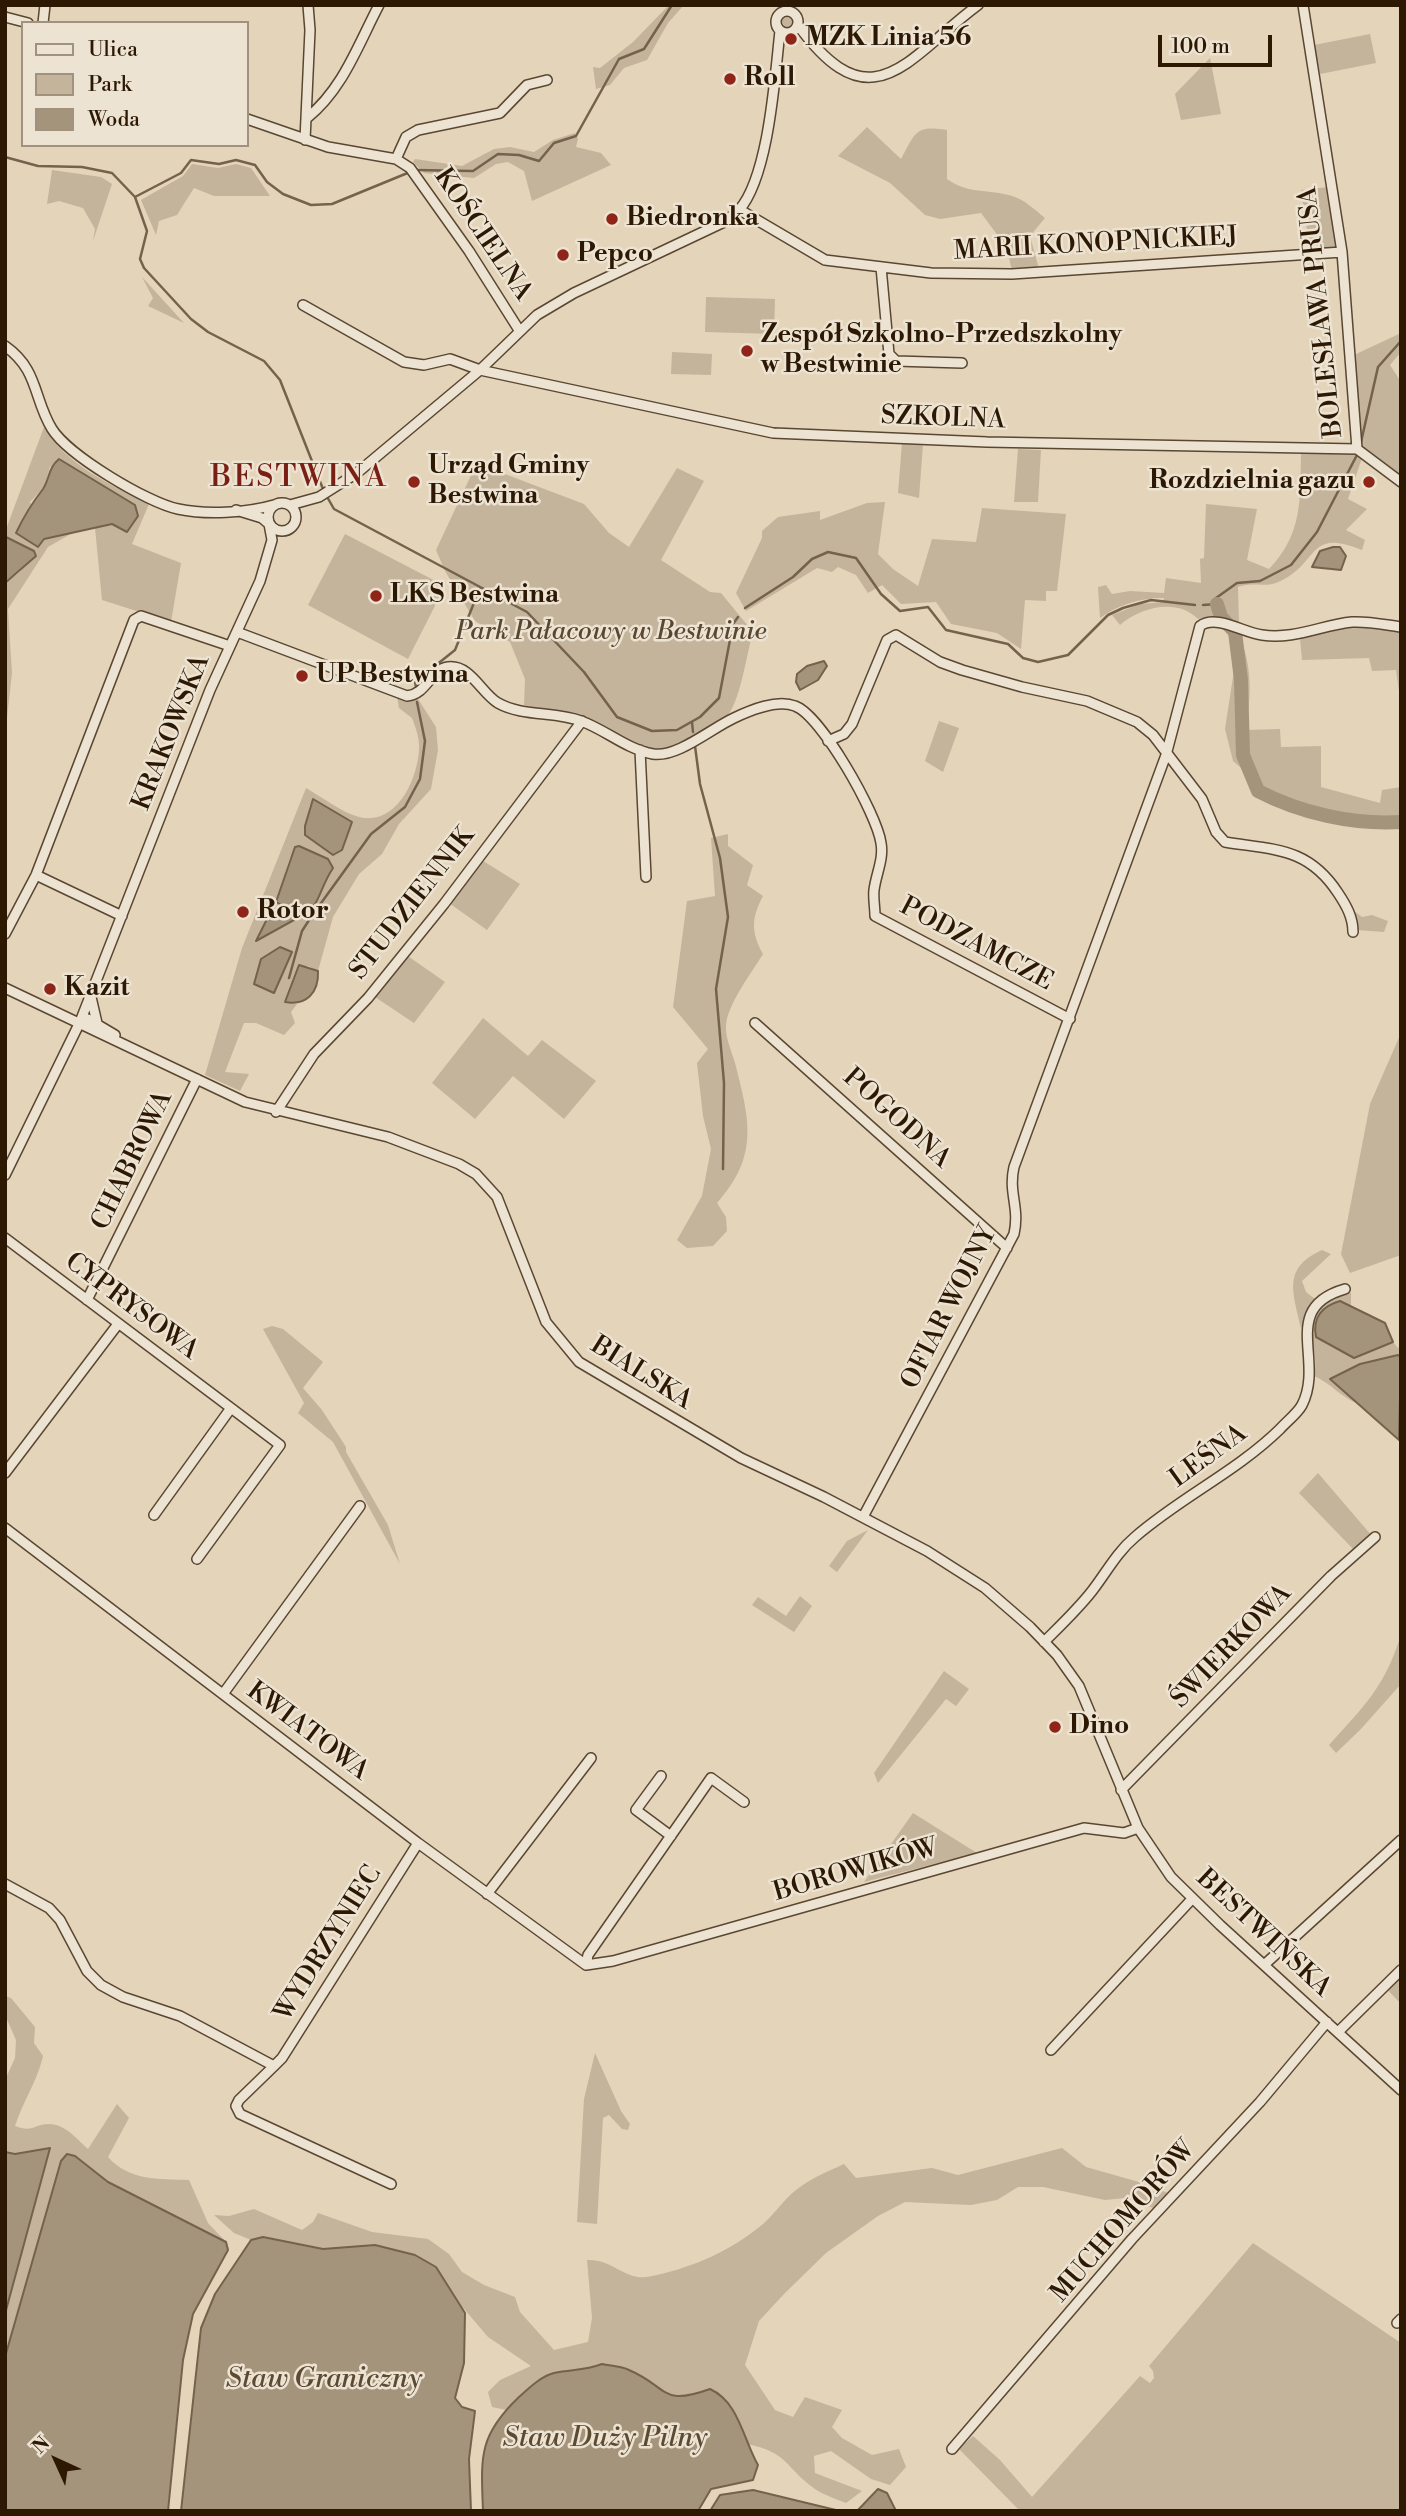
<!DOCTYPE html>
<meta charset="utf-8">
<style>
body{margin:0}
#map{position:relative;width:1406px;height:2516px;overflow:hidden;background:#e3d4ba;font-family:"Libre Bodoni",serif}
canvas{display:block}
.frame{position:absolute;inset:0;border:7px solid #2c1803;pointer-events:none}
.legend{position:absolute;left:21px;top:21px;width:228px;height:126px;box-sizing:border-box;background:#ede3d2;border:2px solid #a0927f;margin:0;padding:9px 12px;list-style:none;font-size:21px;color:#2c1803}
.legend li{display:flex;align-items:center;gap:14px;height:35px}
.legend b{width:35px;border:2px solid #a0927f}
.north{position:absolute;left:21px;top:2425px;width:70px;height:70px;-webkit-text-stroke:5px #ede3d2;paint-order:stroke;rotate:315deg;font-size:19px;font-weight:700;line-height:28px;text-align:center;color:#2c1803}
.north::after{content:'';display:block;margin:auto;width:24px;height:32px;background:#2c1803;clip-path:polygon(50% 0,100% 100%,50% 72%,0 100%)}
.scale{position:absolute;left:1158px;top:35px;width:114px;height:32px;box-sizing:border-box;border:4px solid #2c1803;border-top:0;padding-left:9px;font-size:21px;line-height:24px;white-space:nowrap;color:#2c1803;-webkit-text-stroke:5px #ede3d2;paint-order:stroke}
</style>
<div id="map">
<canvas width="1406" height="2516"></canvas>
<div class="frame"></div>
<ul class="legend">
<li><b style="height:9px;background:#ede3d2"></b>Ulica</li>
<li><b style="height:19px;background:#c4b49b"></b>Park</li>
<li><b style="height:19px;background:#a5947c"></b>Woda</li>
</ul>
<div class="north">N</div>
<div class="scale">100 m</div>
</div>
<script>
const g = document.querySelector('canvas').getContext('2d');
g.lineJoin = 'round';
function paint(path, color) { g.fillStyle = color; g.fill(path, 'evenodd'); }
function strokePath(path, color, width, dash) { g.strokeStyle = color; g.lineWidth = width; g.lineCap = dash ? 'butt' : 'round'; g.setLineDash(dash || []); g.stroke(path); }
function label(font, color, halo, rows, align = 'center') {
  g.font = font + ' "Libre Bodoni",serif'; g.lineWidth = 5; g.setLineDash([]); g.textBaseline = 'middle'; g.strokeStyle = halo; g.fillStyle = color; for (const [text, x, y, turn = 0] of rows) {
    g.save(); g.translate(x, y); g.rotate((+turn || 0) * Math.PI / 180); g.textAlign = isNaN(turn) ? turn : align; if (halo) g.strokeText(text, 0, 0); g.fillText(text, 0, 0); g.restore();
  }
}
const green = new Path2D(`
 M669,5H684L668,23L647,60L624,68L610,85L596,89L593,67L600,68L633,42Z
 M778 22a9 9 0 1 1 18 0a9 9 0 1 1-18 0Z
 M1370,34L1376,63L1320,74L1314,45Z
 M1210,58L1221,114L1181,120L1175,94Z
 M867,127L901,159C916,132 915,125 947,130V179C967,194 989,189 1012,196C1025,200 1034,209 1045,218L1030,236L1039,269L1012,271L1007,248L981,213L940,219L925,215L890,183L838,156Z
 M575,133L578,139L576,147L601,153L611,165L532,201L524,171L508,162L496,164L474,178L424,173L413,162L415,159L462,166L494,149L510,147L534,152L553,140Z
 M192,164L218,168L236,164L251,168L270,196H214L194,188L177,215L159,221L156,235L141,200L183,176Z
 M52,170L101,177L112,184L93,241L95,229L83,208L59,201L47,204Z
 M1329,187L1338,249H1310L1301,190Z
 M142,277L184,323L148,306L153,298Z
 M706,297L775,299L774,334L705,332Z
 M1401,333V352L1390,365L1401,382V476L1360,446L1354,355Z
 M672,352L712,354L711,375L671,374Z
 M44,427C66,465 111,485 149,504L132,544L181,563L171,622L102,600L95,528L113,524L50,466L45,486L30,502L44,539L74,532L48,547L8,609L12,673L5,736V583L21,571L5,532Z
 M902,443L923,444L919,498L898,493Z
 M1018,449L1041,450L1038,502H1014Z
 M1355,453L1362,458L1348,499L1367,509L1346,530L1365,540L1362,550C1305,527 1321,565 1276,583C1265,587 1251,582 1238,587L1239,625L1209,616L1198,619C1177,598 1141,607 1120,625L1112,615L1140,604L1163,602L1164,598C1143,597 1117,605 1100,618L1098,587L1106,585L1112,594L1130,591L1164,593L1166,578L1201,583L1200,559L1204,558L1206,504L1257,509L1247,560L1269,569C1303,534 1300,499 1301,454Z
 M481,465L584,504L609,533L629,547L677,468L704,481L661,560L710,592L721,593L753,632C747,651 740,706 725,718C715,725 702,730 691,736C674,747 661,752 641,746C620,740 603,724 583,717C564,710 544,712 524,705L525,679L510,642L475,621L445,571L436,550L473,471Z
 M885,502L878,554L893,569L918,586L932,539L976,542L982,508L1066,514L1057,591H1046V601L1025,600L1021,649L997,633L951,624L936,602L901,604L882,585L868,593L856,575L838,567L832,572L817,568L746,611L736,593L762,538V531L778,517L820,511V520L867,503Z
 M345,534L445,586L408,659L308,605Z
 M1351,626L1401,631V706L1396,670L1372,671L1369,658L1302,660L1300,638Z
 M1229,630L1238,631C1253,669 1251,691 1246,730L1280,729L1281,747L1321,746V787L1380,803L1382,790L1401,787V827L1284,809L1253,793L1247,773L1233,761L1225,729L1236,657Z
 M397,697L418,699L436,727L438,750L431,789L399,824L382,854L359,874L333,917L318,971L308,966L286,1002L297,1004L291,1012L295,1023L284,1035L256,1023H244L225,1072L249,1074L240,1091L205,1075L242,948L306,788C322,797 341,812 359,817C396,826 417,781 419,750C420,739 416,729 412,718L399,708ZM310,805L326,806L338,815L305,826ZM299,846L328,859L333,868C315,896 318,931 276,902L290,858ZM272,909L291,915L294,920L257,940Z
 M939,721L959,728L943,772L925,761Z
 M728,834V846L753,865L747,885L763,896C751,918 751,933 763,954C752,972 727,1005 726,1026C725,1037 732,1052 735,1063C750,1121 759,1156 717,1203L726,1217L727,1231L713,1246L687,1248L677,1240L702,1196L711,1149L703,1116L697,1063L708,1049L673,1007L687,901L715,896L711,838Z
 M480,859L520,884L487,930L449,903Z
 M1354,911L1362,917L1372,915L1388,921L1384,932L1356,930Z
 M405,954L445,982L414,1023L375,997Z
 M483,1018L528,1056L542,1040L596,1081L564,1119L513,1076L475,1119L432,1083Z
 M1401,1033V1255L1350,1273L1341,1254L1370,1104Z
 M1322,1250L1331,1254L1302,1281L1306,1292L1315,1299L1301,1328C1293,1292 1282,1268 1322,1250Z
 M1338,1293H1351V1305L1340,1302L1328,1305L1354,1358L1393,1342L1398,1348L1401,1346V1357L1398,1355L1360,1364L1331,1379L1359,1404C1341,1398 1331,1383 1314,1376C1323,1338 1285,1322 1338,1293Z
 M272,1326L283,1329L323,1362L303,1388L322,1410L346,1447V1452L388,1525L400,1564L333,1442L298,1413L304,1403L263,1329Z
 M1318,1473L1372,1536L1354,1550L1299,1493Z
 M868,1530L837,1572L829,1566L847,1541Z
 M800,1596L812,1606L794,1632L752,1605L758,1597L786,1616Z
 M1401,1635V1684L1360,1730L1336,1753L1329,1745C1365,1705 1384,1688 1401,1635Z
 M944,1671L969,1689L956,1706L946,1699L878,1783L874,1773Z
 M913,1813L977,1853L864,1882Z
 M1401,1972V2004L1384,1986Z
 M5,1996L11,1998L35,2027L34,2043L43,2056C37,2082 23,2101 15,2126C33,2133 34,2124 49,2124C65,2124 77,2139 88,2149L117,2104L129,2118L108,2157C129,2181 159,2179 189,2180L208,2223L226,2242L108,2182L94,2170L5,2362V2314L49,2148L15,2154L5,2152V2080L15,2058L16,2040L5,2015Z
 M595,2053L621,2111L630,2124L628,2130L622,2129L609,2115L603,2118L597,2224L577,2222L584,2099Z
 M1062,2148L1086,2167L1146,2184L1170,2194L1156,2209L1125,2198L1105,2200L1043,2187H1018L997,2200L971,2205L905,2202L878,2216L826,2253L784,2294L759,2321L745,2365L775,2410L793,2417L805,2397L842,2410L832,2427L842,2438L872,2455L899,2449L906,2467L890,2485L871,2479L831,2451L814,2456L815,2473L862,2491L846,2503C836,2499 824,2495 815,2489C785,2468 789,2452 746,2444L737,2416L710,2389L688,2397H672L652,2385L602,2364L582,2371L553,2373L530,2387L506,2410L492,2407L488,2392L500,2380L531,2366L488,2337L454,2297L375,2245L323,2249L263,2237L251,2240L234,2233L214,2215L229,2216L254,2209L302,2230L313,2222L318,2213L372,2232L428,2239L449,2254L462,2272L484,2285L515,2297L520,2312L554,2350L588,2342L592,2318L587,2260C613,2259 624,2280 647,2277C688,2269 725,2254 758,2228C773,2217 782,2201 796,2190C811,2178 827,2172 844,2164L856,2178L932,2168L958,2175Z
 M1253,2243L1401,2343V2511H1020L959,2449L973,2436L1000,2460L1032,2497L1140,2376L1150,2383L1154,2378L1153,2371L1149,2366Z`);
const water = new Path2D(`
 M59,459L135,505L138,516L127,532L112,524L44,539L38,547L16,533C24,516 32,503 43,489C50,478 48,468 59,459Z
 M6,537L34,551L36,556L5,583Z
 M1333,547H1340L1346,556L1341,570L1312,567L1320,551Z
 M824,661L827,666L818,680L800,690L796,682L797,674L807,666Z
 M313,799L352,822L342,850L333,855L305,835V826Z
 M299,846L328,859L333,868C313,898 320,928 276,902L295,847Z
 M272,909L291,915L294,920L256,941Z
 M280,947L292,952L274,993L254,984L261,959Z
 M299,965L318,971C319,993 306,1006 285,1002Z
 M1340,1301L1385,1323L1393,1342L1354,1358L1316,1337C1312,1318 1322,1306 1340,1301Z
 M1398,1355L1401,1357L1399,1440L1330,1379L1360,1364Z
 M50,2148L5,2314V2152L15,2154Z
 M67,2154L75,2156L108,2182L226,2242L228,2250L193,2314L183,2360L168,2511H5V2357L61,2161Z
 M263,2237L323,2249L375,2245L415,2255L436,2267L465,2313L464,2363L455,2398L462,2407L475,2411L469,2459L471,2511H181L201,2328L215,2294L251,2240Z
 M602,2364C611,2366 621,2366 629,2370C669,2387 660,2407 710,2389C739,2402 743,2439 758,2465L753,2480L711,2489L698,2511H483C481,2457 478,2436 519,2397C528,2389 541,2376 554,2373C572,2369 583,2371 602,2364Z
 M878,2489L887,2493L896,2511H857Z
 M753,2490L840,2511H710L720,2495Z`);
const stream = new Path2D(`
 M5,157L38,166L82,167L112,173L135,197L181,173L191,160L219,164L236,160L255,165L267,182L283,194L311,205L332,204L410,172
 M416,170L473,171L498,154L519,155L539,161L554,143L576,136L619,59L644,49L672,5
 M135,197L147,231L140,259L144,268L191,319L208,332L264,361L280,380L323,489
 M1361,442L1378,367L1401,341
 M326,495L334,509L527,612L584,672L617,717L652,731L677,730L700,717L719,698L733,624L738,617
 M1203,605L1217,604L1216,598L1237,583L1260,581L1291,565L1317,532L1358,453
 M745,608L793,577L812,559L828,552L856,558L881,594L900,611L928,607L946,630L1008,644L1023,658L1038,662L1068,655L1108,615L1123,608L1151,600L1195,605
 M416,687L415,682L455,650L480,588
 M692,722L693,732
 M695,746L700,784L720,858L728,917L716,989L724,1083L723,1169
 M289,978L302,931L311,917L371,834L405,807L420,779L425,741L417,702`);
const river = new Path2D(`
 M1217,604L1221,617L1235,632L1241,680L1243,755L1258,791C1300,813 1353,825 1401,822`);
const minor = new Path2D(`
 M1303,5L1342,252L1357,449
 M776 22a11 11 0 1 1 22 0a11 11 0 1 1-22 0Z
 M5,17L28,23
 M43,23L45,5
 M798,25C872,127 908,57 978,5
 M307,118C343,89 358,45 379,5
 M247,119L328,147L396,159L410,168L469,251L519,330
 M305,140L310,30L308,5
 M396,159L406,137L418,130L500,113L527,85L547,80
 M740,210L825,260L931,273L1012,274L1342,252
 M881,267L889,354L896,361L962,363
 M303,305L404,362L424,365L450,359L480,370L773,433L987,442L1357,449L1401,482
 M5,346C39,370 33,398 52,429C68,455 148,503 178,509C206,515 246,513 274,505
 M268 517a14 14 0 1 1 28 0a14 14 0 1 1-28 0Z
 M290,505L319,497L357,473L480,370L537,315L574,293L722,223C727,219 735,215 739,210C769,176 775,75 780,31
 M237,632L407,696C427,694 430,670 448,667C470,664 482,694 498,703C523,717 555,711 581,721C606,730 626,749 653,754C677,758 712,728 734,718C751,710 777,699 795,706C821,715 877,814 881,843C884,859 876,874 874,890C873,898 875,907 875,916L1070,1019
 M828,741L844,734L852,724L887,640L896,635L940,662L962,670L1022,687L1087,701L1137,722L1153,735L1202,799L1216,832L1225,842C1274,850 1308,847 1338,893C1346,905 1353,917 1353,932
 M640,750L646,877
 M36,875L122,916
 M5,934L36,875L134,620L141,616L230,646
 M5,988L245,1102L388,1137L459,1164L476,1174L497,1197L546,1322L579,1362L741,1458L824,1497L927,1551L985,1588L1030,1627L1057,1655L1079,1686L1138,1828L1171,1877L1220,1925L1401,2090
 M91,997L97,1023
 M80,1022L88,1019L115,1035
 M755,1023L1007,1248
 M276,1112L314,1054L368,998L444,904L582,721
 M5,1175L80,1022L210,690L260,581L272,540L269,524L262,518L236,510
 M5,1238L231,1408L154,1515
 M87,1300L197,1079
 M5,1473L118,1324
 M863,1517L1014,1234C1020,1207 1008,1193 1014,1167L1166,755L1200,626C1216,614 1244,633 1262,635C1294,640 1322,625 1352,622C1368,621 1386,625 1401,627
 M5,1528L418,1843L586,1965L613,1961L1084,1828L1124,1833L1138,1828
 M197,1559L280,1445L231,1408
 M1044,1642C1061,1625 1078,1609 1092,1591C1106,1573 1117,1552 1135,1537C1181,1497 1236,1472 1280,1429C1287,1421 1297,1414 1302,1405C1325,1360 1279,1308 1345,1289
 M223,1694L360,1506
 M661,1776L636,1810L671,1836
 M1121,1790L1331,1576L1375,1537
 M5,1884L49,1908L60,1920L87,1971L101,1985L123,1997L180,2016L274,2066L282,2058L418,1843
 M487,1894L591,1758
 M586,1965L588,1955L711,1778L744,1802
 M1264,1965L1401,1840
 M1338,2032L1401,1970
 M1051,2050L1192,1899
 M274,2066L239,2100L236,2106L240,2114L391,2184
 M1397,2323L1401,2319
 M952,2449L1132,2239L1260,2102L1327,2022`);
const markers = [
 [791,39,7,"#8f2418"],
 [730,79,7,"#8f2418"],
 [612,219,7,"#8f2418"],
 [563,255,7,"#8f2418"],
 [747,351,7,"#8f2418"],
 [414,482,7,"#8f2418"],
 [1369,482,7,"#8f2418"],
 [376,596,7,"#8f2418"],
 [302,676,7,"#8f2418"],
 [243,912,7,"#8f2418"],
 [50,989,7,"#8f2418"],
 [1055,1727,7,"#8f2418"]
];
const poiNames = [
 ["MZK Linia 56",805,39],
 ["Roll",744,79],
 ["Biedronka",626,219],
 ["Pepco",577,255],
 ["Zespół Szkolno-Przedszkolny",761,336],
 ["w Bestwinie",761,366],
 ["Urząd Gminy",428,467],
 ["Bestwina",428,497],
 ["Rozdzielnia gazu",1355,482,"right"],
 ["LKS Bestwina",390,596],
 ["UP Bestwina",316,676],
 ["Rotor",257,912],
 ["Kazit",64,989],
 ["Dino",1069,1727]
];
const streetNames = [
 ["KOŚCIELNA",482,235,56],
 ["MARII KONOPNICKIEJ",1096,245,-3],
 ["BOLESŁAWA PRUSA",1322,312,-96],
 ["SZKOLNA",943,419,2],
 ["KRAKOWSKA",172,733,-68],
 ["STUDZIENNIK",413,904,-52],
 ["PODZAMCZE",976,945,28],
 ["POGODNA",896,1119,42],
 ["CHABROWA",133,1161,-64],
 ["CYPRYSOWA",131,1307,37],
 ["OFIAR WOJNY",950,1308,-63],
 ["BIALSKA",641,1374,32],
 ["LEŚNA",1209,1457,-36],
 ["ŚWIERKOWA",1232,1647,-46],
 ["KWIATOWA",307,1732,37],
 ["BOROWIKÓW",856,1871,-16],
 ["BESTWIŃSKA",1263,1934,43],
 ["WYDRZYNIEC",329,1944,-58],
 ["MUCHOMORÓW",1124,2222,-49]
];
const parkNames = [
 ["Park Pałacowy w Bestwinie",611,633]
];
const waterNames = [
 ["Staw Graniczny",324,2380],
 ["Staw Duży Pilny",605,2439]
];
const quarterNames = [
 ["BESTWINA",299,479]
];
paint(green, '#c4b49b');
paint(water, '#a5947c');
strokePath(water, '#75624c', 2);
strokePath(stream, '#75624c', 2.5);
strokePath(river, '#a5947c', 14);
strokePath(minor, '#5a4731', 12);
strokePath(minor, '#ede3d2', 9);
for (const [x, y, r, color] of markers) { const dot = new Path2D(); dot.arc(x, y, r, 0, 2 * Math.PI); g.fillStyle = color; g.fill(dot); strokePath(dot, '#ede3d2', 2.5); }
label('bold 26px', '#2c1803', '#ede3d2', poiNames, 'left');
label('26px', '#2c1803', '#ede3d2', streetNames);
label('italic 26px', '#5a4731', '#ede3d2', parkNames);
label('italic 28px', '#5c4a33', '#ede3d2', waterNames);
g.letterSpacing = '2px';
label('30px', '#7a1f14', '#ede3d2', quarterNames);
g.letterSpacing = '0px';
</script>
